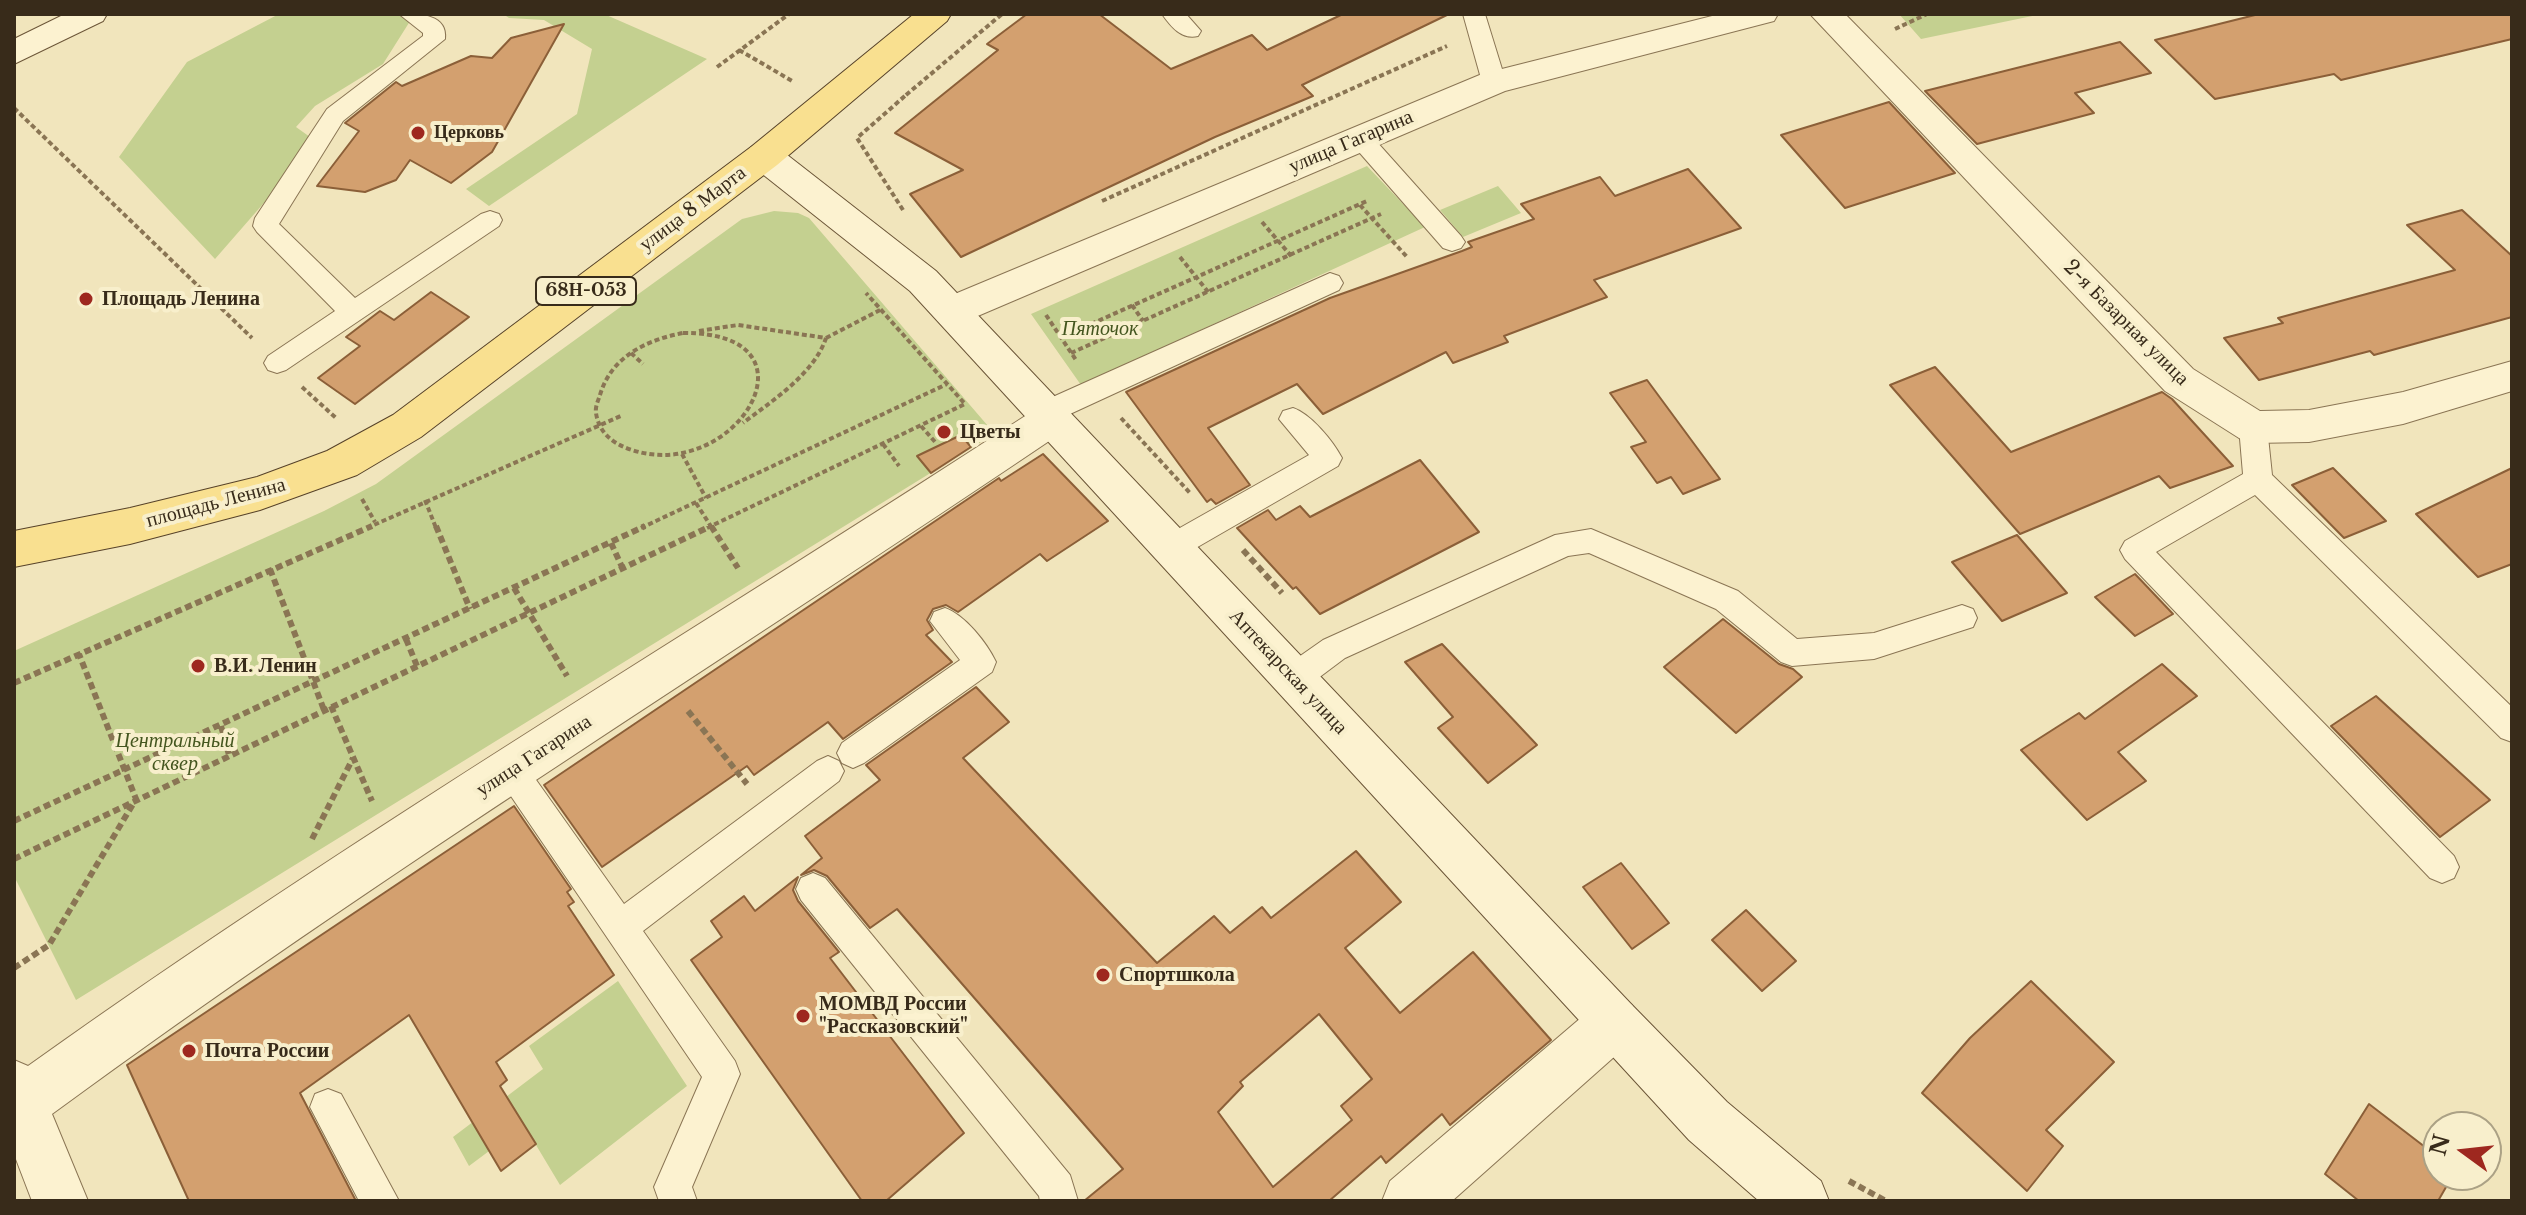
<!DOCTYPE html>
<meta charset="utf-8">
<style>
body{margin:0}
#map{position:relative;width:2526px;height:1215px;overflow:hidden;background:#f1e5bc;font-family:"Libre Baskerville",serif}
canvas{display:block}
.frame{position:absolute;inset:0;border:16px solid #382b1a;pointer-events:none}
.north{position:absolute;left:2422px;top:1111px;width:80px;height:80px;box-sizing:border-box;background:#f8efcc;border:2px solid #aba185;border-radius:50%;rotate:285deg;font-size:22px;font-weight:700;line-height:32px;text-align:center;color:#382b1a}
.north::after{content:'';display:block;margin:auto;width:28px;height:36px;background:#9e281f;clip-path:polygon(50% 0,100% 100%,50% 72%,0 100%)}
</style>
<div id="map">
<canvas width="2526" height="1215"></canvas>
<div class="frame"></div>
<div class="north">N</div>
</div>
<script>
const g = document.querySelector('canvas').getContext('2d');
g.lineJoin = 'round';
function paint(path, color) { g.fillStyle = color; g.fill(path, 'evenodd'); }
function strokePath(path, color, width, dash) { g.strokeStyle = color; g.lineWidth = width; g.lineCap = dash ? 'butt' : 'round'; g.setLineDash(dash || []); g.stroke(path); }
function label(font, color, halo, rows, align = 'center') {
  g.font = font + ' "Libre Baskerville",serif'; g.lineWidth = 8; g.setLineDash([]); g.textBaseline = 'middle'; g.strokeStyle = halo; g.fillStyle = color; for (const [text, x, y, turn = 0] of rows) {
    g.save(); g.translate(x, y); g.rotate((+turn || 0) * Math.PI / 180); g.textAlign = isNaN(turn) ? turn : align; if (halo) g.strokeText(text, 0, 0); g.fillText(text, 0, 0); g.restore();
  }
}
const green = new Path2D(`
 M279,14H407L412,18L383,64L315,106L296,127L317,142L215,259L119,157L187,62Z
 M503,14H604L707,59L489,206L466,189L577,114L592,49L544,20L509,18Z
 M1899,14H2042L1921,39Z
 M1367,166L1425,227L1081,385L1031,314Z
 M1498,186L1521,213L1463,237L1440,210Z
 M774,211L798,213L809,218L988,426L984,440L76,1000L14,876V651L324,511L376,484L742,219Z
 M618,981L687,1086L560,1185L524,1125L469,1166L453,1137L543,1069L529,1046Z`);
const building = new Path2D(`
 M1027,14H1099L1171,69L1252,35L1267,50L1343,14H1449L1302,85L1313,96L1215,137L961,257L910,194L963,170L895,133L998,50L987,44Z
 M2259,14H2512V39L2341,80L2334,74L2215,99L2155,40Z
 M564,24L492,152L451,183L410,160L396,180L365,192L317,186L359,131L345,123L396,82L402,86L471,56L492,58L511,38Z
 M2120,42L2151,73L2075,93L2094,113L1977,144L1925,91Z
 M1889,102L1955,173L1845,208L1781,135Z
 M1688,169L1741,228L1594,280L1607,297L1504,336L1508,342L1453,363L1446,352L1323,414L1297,384L1208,428L1250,485L1216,504L1211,499L1207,502L1126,392L1330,298L1462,251L1472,247L1468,242L1534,219L1521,204L1600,177L1615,196Z
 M2462,210L2512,256V317L2374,355L2370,351L2259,380L2224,338L2283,323L2278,318L2455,270L2407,225Z
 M431,292L469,317L355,404L318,378L360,346L346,337L380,311L394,320Z
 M1935,367L2011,452L2162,392L2172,399L2233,466L2170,488L2159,476L2020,534L1890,385Z
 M1647,380L1720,479L1683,494L1671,477L1657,483L1631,447L1646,442L1610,393Z
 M961,435L971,447L931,473L917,456Z
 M1043,454L1108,521L1047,561L1040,554L958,612L946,605L933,609L927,620L933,630L926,635L952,662L843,739L828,722L754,775L747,766L602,867L544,785L999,478L1001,481Z
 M1420,460L1479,532L1320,614L1296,587L1293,589L1237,528L1268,510L1276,520L1300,506L1310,517Z
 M2333,468L2386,521L2344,538L2292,485Z
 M2512,468V564L2478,577L2416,514Z
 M2017,535L2067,593L2002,621L1952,562Z
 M2135,574L2173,614L2135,636L2095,597Z
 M1723,619L1779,664L1793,669L1802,677L1736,733L1664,667Z
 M1442,644L1537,745L1488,783L1438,728L1453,717L1405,662Z
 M2162,664L2197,696L2118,752L2146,781L2087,820L2021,750L2079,713L2085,719Z
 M976,687L1009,722L963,758L1157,963L1214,916L1230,933L1262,907L1271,918L1356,851L1401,902L1345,948L1400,1013L1473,952L1551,1040L1450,1125L1442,1114L1386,1163L1381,1156L1329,1201H1084L1123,1169L897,909L870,928L827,876L814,870L801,875L822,858L805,836L880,780L866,765ZM1319,1014L1372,1079L1341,1106L1352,1120L1273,1187L1218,1112L1243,1086L1240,1082Z
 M2376,696L2490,800L2440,837L2331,726Z
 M514,806L571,889L567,892L574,902L568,906L614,975L496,1062L507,1080L500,1086L536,1144L501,1171L409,1015L300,1093L356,1201H189L127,1065Z
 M1621,863L1669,923L1632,949L1583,887Z
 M798,877L793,890L798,901L839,952L830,958L964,1133L886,1201H862L691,960L722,937L711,921L744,896L755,911Z
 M1746,910L1796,961L1762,991L1712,940Z
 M2031,981L2114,1062L2046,1130L2063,1146L2027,1191L1922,1093L1970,1038Z
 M2369,1104L2438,1157V1175H2453L2438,1201H2359L2325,1174Z`);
const pathFar1 = new Path2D(`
 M1895,29L1927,14
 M739,50L794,82
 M717,67L789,14
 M906,95L1002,14
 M14,108L252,338
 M1102,201L1447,46
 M1360,205L1407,257
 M903,210L857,138L906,95
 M1262,222L1292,257
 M1180,257L1209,293
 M1132,305L1143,321
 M1046,315L1076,360
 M699,331L738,325L826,338C814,374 772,401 743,423
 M683,333C828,332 736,484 632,450C613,444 599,433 596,413C595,407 598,401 600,395C611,357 646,340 683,333Z
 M1062,337L1367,201
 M826,338L882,309
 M631,353L643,364
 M1071,353L1381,214
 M302,387L336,418
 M1121,418L1190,493
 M921,426L936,443
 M883,444L899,466
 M682,454L706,498
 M362,499L375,522
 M425,500L436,528
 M696,503L712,528
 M367,528L623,415
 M641,528L947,384
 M707,528L965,404L866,293`);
const path = new Path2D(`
 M436,526L470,609
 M711,526L738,568
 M611,543L622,567
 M1243,550L1282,593
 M270,569L324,710
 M514,588L567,676
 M406,639L417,666
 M14,683L372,526
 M331,706L372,801
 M688,711L747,784
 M221,726L229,755
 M14,821L645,526
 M312,839L353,758
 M14,859L711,526
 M14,968L49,945L136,799L79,654
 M1849,1181L1886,1201`);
const lane = new Path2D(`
 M399,14C417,14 448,13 445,39L343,121L279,224L355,298L481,214L490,211L499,214L502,220L499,226L286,370L277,373L268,370L264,363L268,356L335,311L257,232L253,226L255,218L327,109L423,36V33Z
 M1162,14H1186L1201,31L1198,36C1182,40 1171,27 1162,14Z
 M1463,14H1485L1506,82L1502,87H1486L1482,82Z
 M1360,130L1368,132L1461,236L1465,242L1461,248L1452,251L1443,248L1352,144L1348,138L1352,132Z
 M1330,273L1339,276L1343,283L1339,290L1057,420L1047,423L1037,420L1033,412L1037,404Z
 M1293,408C1311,414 1333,441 1342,458L1338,466L1182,556L1172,559L1162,556L1157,547L1162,538L1309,455L1279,419L1283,411Z
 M2253,416L2263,419L2267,427L2272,475L2512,707V742L2501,738L2255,495L2156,552L2454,856L2459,867L2454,878L2442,883L2430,878L2125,559L2120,550L2125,541L2243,474L2239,427L2243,419Z
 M1591,529L1738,591L1797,639L1874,633L1962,605L1973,609L1977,618L1973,627L1874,659L1792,666L1781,662L1716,609L1589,553L1568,556L1345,658L1305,688L1294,692L1283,688L1279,678L1283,668L1323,640L1555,535Z
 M945,608C965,615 987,643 996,662L992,672L864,763L853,768L842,763L837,753L842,743L960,660L930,621L934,612Z
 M511,755L522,760L624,904L817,761L828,756L839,761L844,771L839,781L643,931L735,1061L740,1074L692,1187L697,1201H659L654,1187L702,1077L500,780L495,770L500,760Z
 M813,873L825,878L1070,1175L1078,1201H1040L1039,1196L801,900L796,889L801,878Z
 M328,1089L341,1094L399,1201H359L310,1107L315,1094Z`);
const street = new Path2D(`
 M1720,14H1778L1774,21L1505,91L966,321L952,325L938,321L933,311L938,301L1482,74Z
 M1810,14H1845L2193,369L2260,411L2309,410L2403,392L2512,361V391L2403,424L2309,442L2253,443L2239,438L2165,391Z
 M1053,402L1067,407L1073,418L1067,429C729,658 381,872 52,1114L88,1201H32L14,1154V1060L28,1066C355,832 702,627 1039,407Z
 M1614,997L1632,1005L1640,1023L1632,1041L1452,1201H1382L1390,1181L1596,1005Z`);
const secondary = new Path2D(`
 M65,14H107L103,21L14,64V39Z
 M764,144L777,147L936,271L1632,1005L1727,1102L1821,1181L1829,1201H1759L1689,1140L910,291L751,165L746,156L751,147Z`);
const primary = new Path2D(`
 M914,14H951L947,21L777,165L421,437L357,475L260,510L130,544L14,567V531L130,508L257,477L327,451L393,415L751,147Z`);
const markers = [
 [418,133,8,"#9e281f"],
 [86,299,8,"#9e281f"],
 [944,432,8,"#9e281f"],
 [198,666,8,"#9e281f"],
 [1103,975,8,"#9e281f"],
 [803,1016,8,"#9e281f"],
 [189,1051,8,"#9e281f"]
];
const farPoinames = [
 ["Церковь",434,133]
];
const shields = [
 [586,291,100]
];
const shieldNames = [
 ["68Н-053",586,291]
];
const streetNames = [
 ["улица Гагарина",1351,142,-23],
 ["улица 8 Марта",693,209,-37],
 ["2-я Базарная улица",2126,323,45],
 ["площадь Ленина",216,503,-15],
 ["Аптекарская улица",1288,672,47],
 ["улица Гагарина",534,756,-33]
];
const poiNames = [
 ["Площадь Ленина",102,299],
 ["Цветы",960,432],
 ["В.И. Ленин",214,666],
 ["Спортшкола",1119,975],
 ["МОМВД России",819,1004],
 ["\"Рассказовский\"",819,1027],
 ["Почта России",205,1051]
];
const parkNames = [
 ["Пяточок",1100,329],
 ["Центральный",175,741],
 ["сквер",175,764]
];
paint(green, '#c4d090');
paint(building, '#d3a06f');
strokePath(building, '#8b5f38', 2);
strokePath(lane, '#8a7554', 2);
strokePath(street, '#8a7554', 2);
strokePath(secondary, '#6c5638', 2);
strokePath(primary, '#574229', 2);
strokePath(pathFar1, '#8a7554', 4, [5, 3]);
strokePath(path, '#8a7554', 6, [7, 4]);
paint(lane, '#fcf2d0');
paint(street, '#fcf2d0');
paint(secondary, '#fcf2d0');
paint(primary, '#f9e090');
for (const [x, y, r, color] of markers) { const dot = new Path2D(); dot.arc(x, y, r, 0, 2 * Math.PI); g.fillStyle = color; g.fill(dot); strokePath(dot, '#f8efcc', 3); }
label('bold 18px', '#382b1a', '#f8efcc', farPoinames, 'left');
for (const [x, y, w] of shields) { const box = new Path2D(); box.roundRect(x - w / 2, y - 14, w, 28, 6); g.fillStyle = '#f8efcc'; g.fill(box); strokePath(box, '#382b1a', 2); }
label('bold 18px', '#382b1a', null, shieldNames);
label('20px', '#382b1a', '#f8efcc', streetNames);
label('bold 20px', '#382b1a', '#f8efcc', poiNames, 'left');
label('italic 20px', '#44561f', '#f8efcc', parkNames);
</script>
